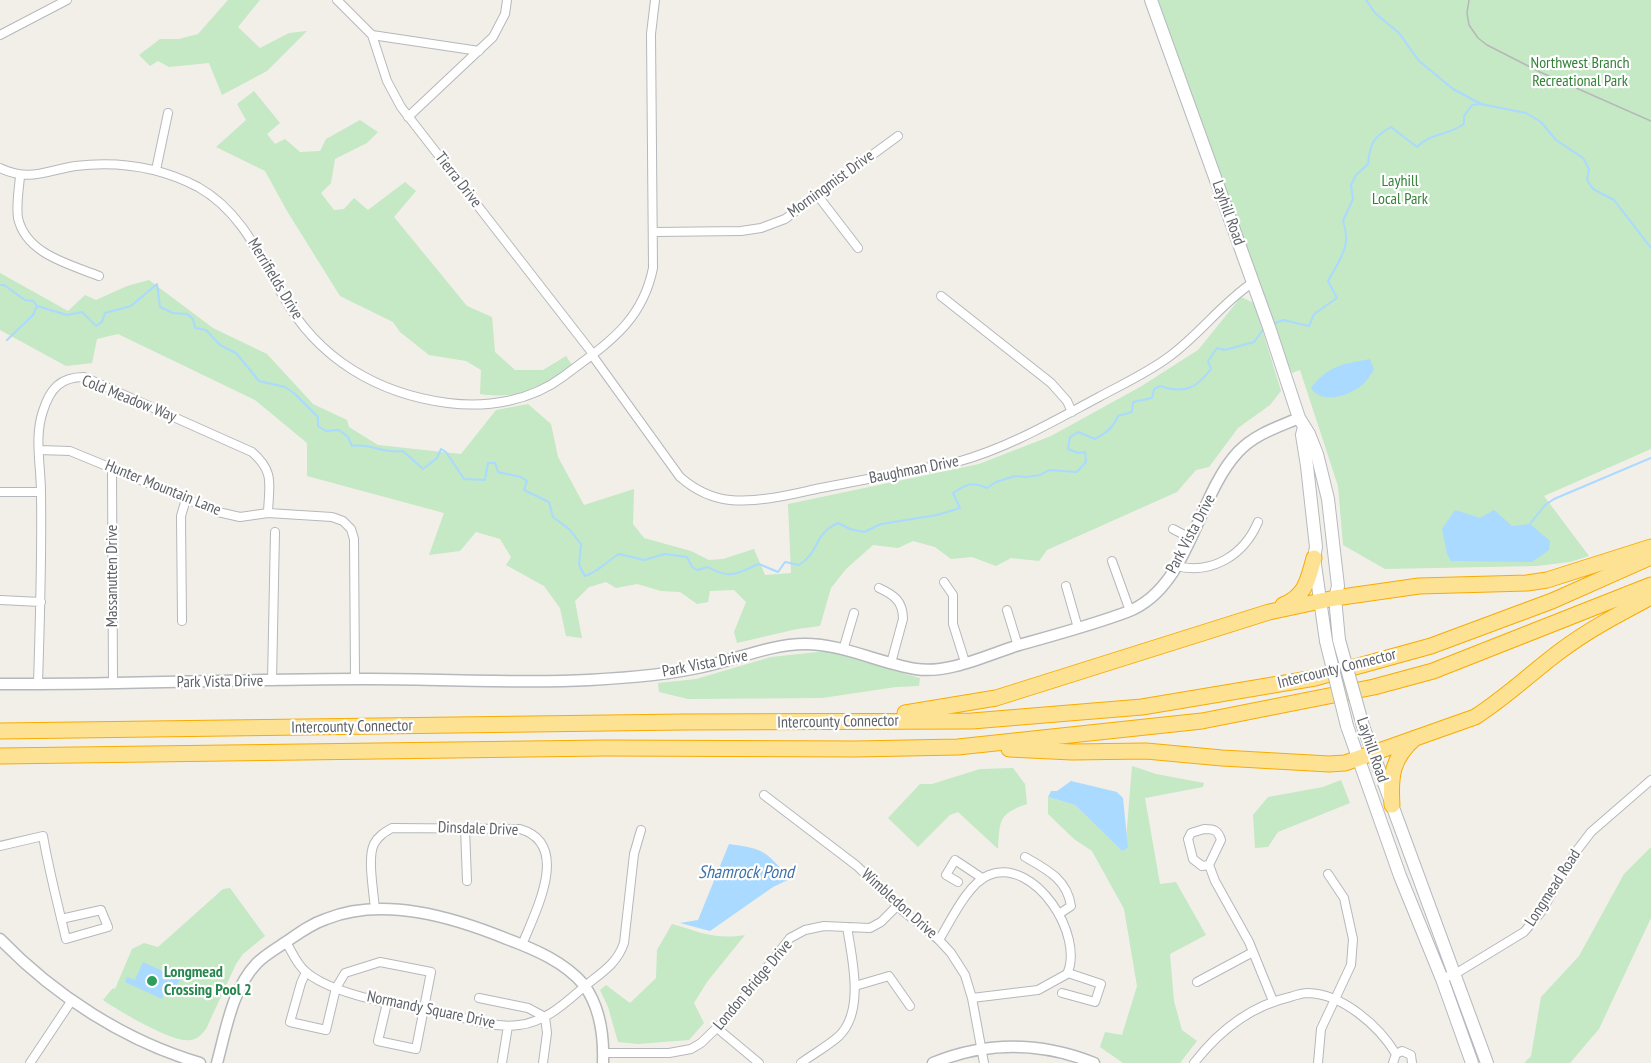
<!DOCTYPE html>
<style>
body{margin:0}
canvas{display:block;background:#f1efe8}
</style>
<canvas width="1651" height="1063"></canvas>
<script>
const g = document.querySelector('canvas').getContext('2d');
g.lineJoin = 'round';
function paint(path, color) { g.fillStyle = color; g.fill(path, 'evenodd'); }
function strokePath(path, color, width, dash) { g.strokeStyle = color; g.lineWidth = width; g.lineCap = dash ? 'butt' : 'round'; g.setLineDash(dash || []); g.stroke(path); }
function label(font, color, halo, rows, align = 'center') {
  g.font = font + ' "PT Sans Narrow",sans-serif'; g.lineWidth = 4.5; g.setLineDash([]); g.textBaseline = 'middle'; g.strokeStyle = halo; g.fillStyle = color; for (const [text, x, y, turn = 0] of rows) {
    g.save(); g.translate(x, y); g.rotate((+turn || 0) * Math.PI / 180); g.textAlign = isNaN(turn) ? turn : align; if (halo) g.strokeText(text, 0, 0); g.fillText(text, 0, 0); g.restore();
  }
}
const green = new Path2D(`
 M228,0H260L238,27L260,48L289,33L307,31L267,71L222,95L209,63L169,67L158,61L150,66L139,55L160,39H179L198,34Z
 M1151,0H1651V449L1544,496L1589,556L1570,562L1537,566L1385,569L1343,545L1338,486L1300,370L1292,373L1274,336Z
 M254,91L280,123L267,134L275,144L285,139L300,152L320,151L326,139L360,120L378,132L367,143L335,159L331,183L321,193L334,210L344,209L354,198L368,210L405,182L416,191L394,217L467,306L492,317L495,352L515,370H543L566,356L572,365C541,387 519,400 480,394L481,370L466,361L429,355L400,332L393,322L340,296L287,211L265,171L216,147L246,120L237,104Z
 M0,273L68,311L85,295L96,300L127,286L149,280L213,328L267,354L313,404L347,420L349,427L378,445L461,454L496,410L528,404L551,424L558,457L584,505L634,489L633,524L644,538L691,551L709,560L723,559L754,549L765,575L791,573L788,504L979,464L1051,436L1140,387L1198,350L1241,297L1254,303L1281,391L1270,405L1238,428L1209,467L1196,470L1177,492L1047,550L1039,561L1011,558L996,566L972,557L951,559L935,547L913,541L898,548L873,545L846,569L831,588L820,626L797,629L737,643L734,632L746,602L734,590L710,591L708,602L697,604L680,592L661,591L637,584L616,588L606,582L589,587L575,601L582,638L566,636L560,608L544,586L506,565L511,557L500,539L476,532L460,551L429,555L444,513L307,476V443L255,400L118,334L97,339L92,363L66,366L0,330Z
 M827,651L920,678L919,686L896,687L822,698L688,699L659,692L658,683L696,679L771,657Z
 M1132,766L1156,774L1204,783L1203,787L1145,798L1160,884L1176,882L1206,935L1170,954L1174,1001L1182,1030L1197,1041L1180,1063H1123L1100,1047L1105,1032L1122,1035L1137,986L1124,909L1092,851L1074,839L1048,814V797L1075,805L1122,851L1128,848L1126,840Z
 M1013,768L1025,784L1027,804C998,814 1000,820 998,849L958,812L950,815L918,847L888,818L920,784H932L980,769Z
 M1341,780L1350,803L1278,832L1268,847L1255,848L1253,815L1268,797L1323,787Z
 M1651,847V918L1599,1029L1570,1063H1524L1531,1056L1541,997L1579,956L1624,874Z
 M230,888L265,936L243,954L236,964L206,1029C202,1034 198,1039 191,1040C174,1044 119,1011 103,1000L113,988L115,989L132,949L144,943L158,947L223,889Z
 M672,924C700,932 715,940 745,935L707,982L694,1003L704,1023L689,1040L638,1044L618,1042L608,1007L600,990L606,985L630,1003L656,978L657,950Z`);
const water = new Path2D(`
 M1370,359L1374,370C1370,375 1367,381 1362,385C1349,396 1322,405 1311,388C1329,365 1343,364 1370,359Z
 M1455,510L1480,518L1494,510L1512,526L1530,524L1550,541L1549,550L1532,562L1451,561L1447,554L1442,529Z
 M1071,781L1117,792L1123,798L1128,848L1122,851L1075,805L1048,797L1051,791H1057Z
 M729,844C766,849 765,851 790,879L773,887L710,931L680,923L698,920Z
 M143,962L180,979L176,987L169,984L162,999L125,982L127,977L135,980Z`);
const stream = new Path2D(`
 M1366,0L1375,13L1399,33L1419,61L1453,89L1481,104L1526,113L1541,122L1556,140L1583,158L1589,169L1587,180L1593,189L1614,200L1651,248
 M0,285H4L25,300L33,301L37,306
 M1273,324L1283,320L1309,326L1314,314L1337,298L1328,281C1340,259 1352,246 1343,221L1353,199L1351,185L1356,175L1368,164C1370,144 1373,137 1391,127L1417,147C1430,133 1447,136 1464,124V116L1472,105L1481,104
 M7,340L33,315L37,306L67,315L82,312L96,326L102,322L105,313L131,306L157,284L160,307L173,313L187,314L193,319L195,328L206,330L220,345L236,353L259,381L285,387L295,394L318,417V426L326,431L339,430L348,437L352,446C371,443 383,454 403,451L423,469L437,458L441,449L446,452L464,479L485,480L488,463H495L498,472L521,477L527,481L524,490L549,502L553,517L569,529L581,544L579,565L585,576C598,572 607,561 619,554L644,560L665,554L687,557L692,567L697,570L708,567C730,580 737,573 759,564L778,572L785,562L799,565C820,552 814,533 838,523L850,529L864,532L881,524L937,515L960,508L953,493C967,484 972,481 987,488L996,482L1015,476L1026,477L1040,475L1049,470L1077,472L1086,462L1085,452L1078,453L1068,449L1070,437L1078,432L1095,439C1106,433 1113,428 1118,416L1132,412L1133,402L1152,398L1154,389L1160,386C1184,394 1196,389 1211,369L1208,361L1217,348L1225,350L1254,342L1265,327
 M1530,524L1545,505L1554,499L1651,458`);
const minor = new Path2D(`
 M337,0L372,35L387,81L401,107L593,354
 M0,35L67,0
 M372,35L479,51
 M408,117L493,37L505,14L507,0
 M0,168C30,182 45,171 75,166C117,161 160,167 198,187C241,211 260,256 283,296C318,359 378,394 448,403C488,408 531,401 564,376C606,344 642,323 653,268L651,34L655,0
 M156,170L168,113
 M20,176C19,189 16,205 18,218C26,254 69,264 99,276
 M818,196L858,248
 M654,232L741,231L761,228L785,219L898,136
 M941,296L1051,383L1067,401L1072,412
 M592,355L680,477C695,490 710,498 730,500C759,503 792,494 821,488C866,479 912,471 957,462C1008,448 1052,422 1099,397C1123,384 1149,372 1170,356C1201,333 1221,304 1252,283
 M39,450L70,451L218,512L240,517L268,513L332,517L343,521L351,529L354,539L355,679
 M112,468L113,684
 M0,492H41
 M1173,529L1190,538
 M1112,561L1130,611
 M1176,566C1212,575 1244,555 1258,522
 M944,582L953,595V624L965,662
 M1066,586L1078,628
 M879,588C894,595 903,601 903,619L891,663
 M0,600L41,602
 M1007,610L1018,646
 M182,621L181,516L186,499
 M843,650L854,613
 M272,681L275,532
 M38,684C40,621 42,557 41,493C41,466 34,437 43,411C50,389 60,377 84,377L252,452C275,472 269,484 268,513
 M764,795L857,866L902,910L939,940L951,953L965,975L972,998L984,1063
 M465,828L467,881
 M1204,829C1214,829 1218,830 1221,840L1209,865L1202,866L1193,859L1188,839L1191,833Z
 M0,846L43,836C49,871 58,905 66,939L108,927L101,910L61,919
 M1025,857C1046,869 1067,879 1071,906L1059,914
 M1209,865L1215,881L1249,942L1273,1001
 M958,882L946,875L955,860L982,878
 M375,910C374,893 367,858 374,844C378,836 385,832 392,828L520,829C572,844 535,912 522,945
 M939,940C950,922 968,883 989,875C1035,857 1085,936 1067,974L1038,990L972,998
 M286,942C292,952 297,965 306,972C325,988 364,998 388,1003C400,1005 412,1005 424,1008C455,1014 488,1029 519,1025C546,1022 565,1003 585,986C601,973 617,964 624,943L634,854L641,830
 M306,972L301,983L290,1022L326,1030L336,988L345,973L380,962L431,972L416,1049L378,1041L387,1003
 M1442,979L1460,971L1524,932L1541,912L1575,853L1591,832L1651,780
 M1197,982L1253,952
 M855,986L889,976L910,1006
 M1062,993L1095,1002L1101,984L1068,973
 M479,998L528,1008L545,1017L547,1033L543,1063
 M717,1028L759,1063
 M603,1053H669L691,1049L701,1043L728,1017L790,938L805,930L824,926L870,928L881,922L898,905
 M30,1063L72,1000
 M502,1063L508,1026
 M801,1063C813,1054 828,1046 839,1036C865,1011 852,958 847,927
 M1194,1063C1219,1031 1250,1006 1290,997C1296,995 1302,993 1308,993C1343,994 1379,1026 1396,1054
 M1318,1063L1321,1029L1351,965L1353,939L1344,898L1328,874
 M1393,1063L1396,1054L1402,1051L1411,1055L1412,1063`);
const tertiary = new Path2D(`
 M0,684C118,685 236,679 355,679C433,678 511,684 589,680C626,678 666,675 702,667C735,660 771,644 805,644C843,644 879,663 916,669C949,674 987,655 1019,645C1055,635 1092,625 1127,612C1190,588 1196,497 1238,452C1255,434 1278,427 1299,418
 M0,939C54,995 125,1041 200,1063
 M217,1063C226,1030 232,989 257,963C265,955 277,948 286,942C299,933 311,924 326,919C383,896 453,917 507,939C534,949 565,962 584,985C600,1007 604,1036 603,1063
 M933,1063C987,1041 1041,1042 1094,1063`);
const secondary = new Path2D(`
 M1151,0L1269,327L1299,418L1309,434L1317,454L1328,499L1338,586L1335,598L1339,640
 M1304,427L1302,435L1307,466L1316,547L1314,558L1326,641
 M1347,726L1400,876L1442,979L1472,1063
 M1363,726L1487,1063`);
const motorway = new Path2D(`
 M1283,605C1306,596 1308,579 1314,558
 M905,713L996,698L1269,612L1335,598L1419,586L1527,583L1547,580L1651,547
 M0,731L683,722L972,721L1142,707L1315,678L1431,646L1552,601L1651,557
 M1009,749L1072,752L1146,751L1222,758L1329,764L1345,763L1475,717C1505,698 1531,673 1559,652C1588,630 1619,614 1651,597
 M0,756L604,748L856,749L958,747L1202,721L1374,687L1433,671L1651,585
 M1392,805C1390,776 1392,758 1415,738`);
const tram = new Path2D(`
 M1469,0L1467,13L1469,25L1478,38L1487,45L1540,72L1651,121`);
const secondaryBridge = new Path2D(`
 M1339,640L1363,726
 M1326,641L1347,726`);
const markers = [
 [152,981,6,"#2e9e5b"]
];
const parkNames = [
 ["Northwest Branch",1580,63],
 ["Recreational Park",1580,81],
 ["Layhill",1400,181],
 ["Local Park",1400,199]
];
const streetNames = [
 ["Tierra Drive",458,180,52],
 ["Morningmist Drive",831,184,-36],
 ["Layhill Road",1228,213,70],
 ["Merrifields Drive",275,279,59],
 ["Cold Meadow Way",129,399,22],
 ["Baughman Drive",914,470,-11],
 ["Hunter Mountain Lane",163,488,22],
 ["Park Vista Drive",1191,534,-62],
 ["Massanutten Drive",112,576,-90],
 ["Park Vista Drive",705,664,-11],
 ["Intercounty Connector",1337,669,-14],
 ["Park Vista Drive",220,682,-1],
 ["Intercounty Connector",838,722,-1],
 ["Intercounty Connector",352,727,-1],
 ["Layhill Road",1372,750,71],
 ["Dinsdale Drive",478,829,2],
 ["Longmead Road",1553,888,-57],
 ["Wimbledon Drive",899,904,42],
 ["London Bridge Drive",753,985,-50],
 ["Normandy Square Drive",431,1010,12]
];
const leisureNames = [
 ["Longmead",164,972],
 ["Crossing Pool 2",164,990]
];
const waterNames = [
 ["Shamrock Pond",746,873]
];
paint(green, '#c5e8c5');
paint(water, '#aadaff');
strokePath(stream, '#aadaff', 2);
strokePath(minor, '#b5b8bc', 10);
strokePath(tertiary, '#b5b8bc', 13);
strokePath(secondary, '#b6babf', 14);
strokePath(motorway, '#f9ab00', 17);
strokePath(minor, '#fff', 8);
strokePath(tertiary, '#fff', 10);
strokePath(secondary, '#fff', 12);
strokePath(motorway, '#fde293', 15);
strokePath(tram, '#b6b7b8', 1.5);
strokePath(secondaryBridge, '#b6babf', 14, []);
strokePath(secondaryBridge, '#fff', 12);
for (const [x, y, r, color] of markers) { const dot = new Path2D(); dot.arc(x, y, r, 0, 2 * Math.PI); g.fillStyle = color; g.fill(dot); strokePath(dot, '#fff', 2); }
label('16px', '#348238', '#fff', parkNames);
label('16px', '#5f6368', '#fff', streetNames);
label('bold 16px', '#27864d', '#fff', leisureNames, 'left');
label('italic 18px', '#4174aa', '#fff', waterNames);
</script>
